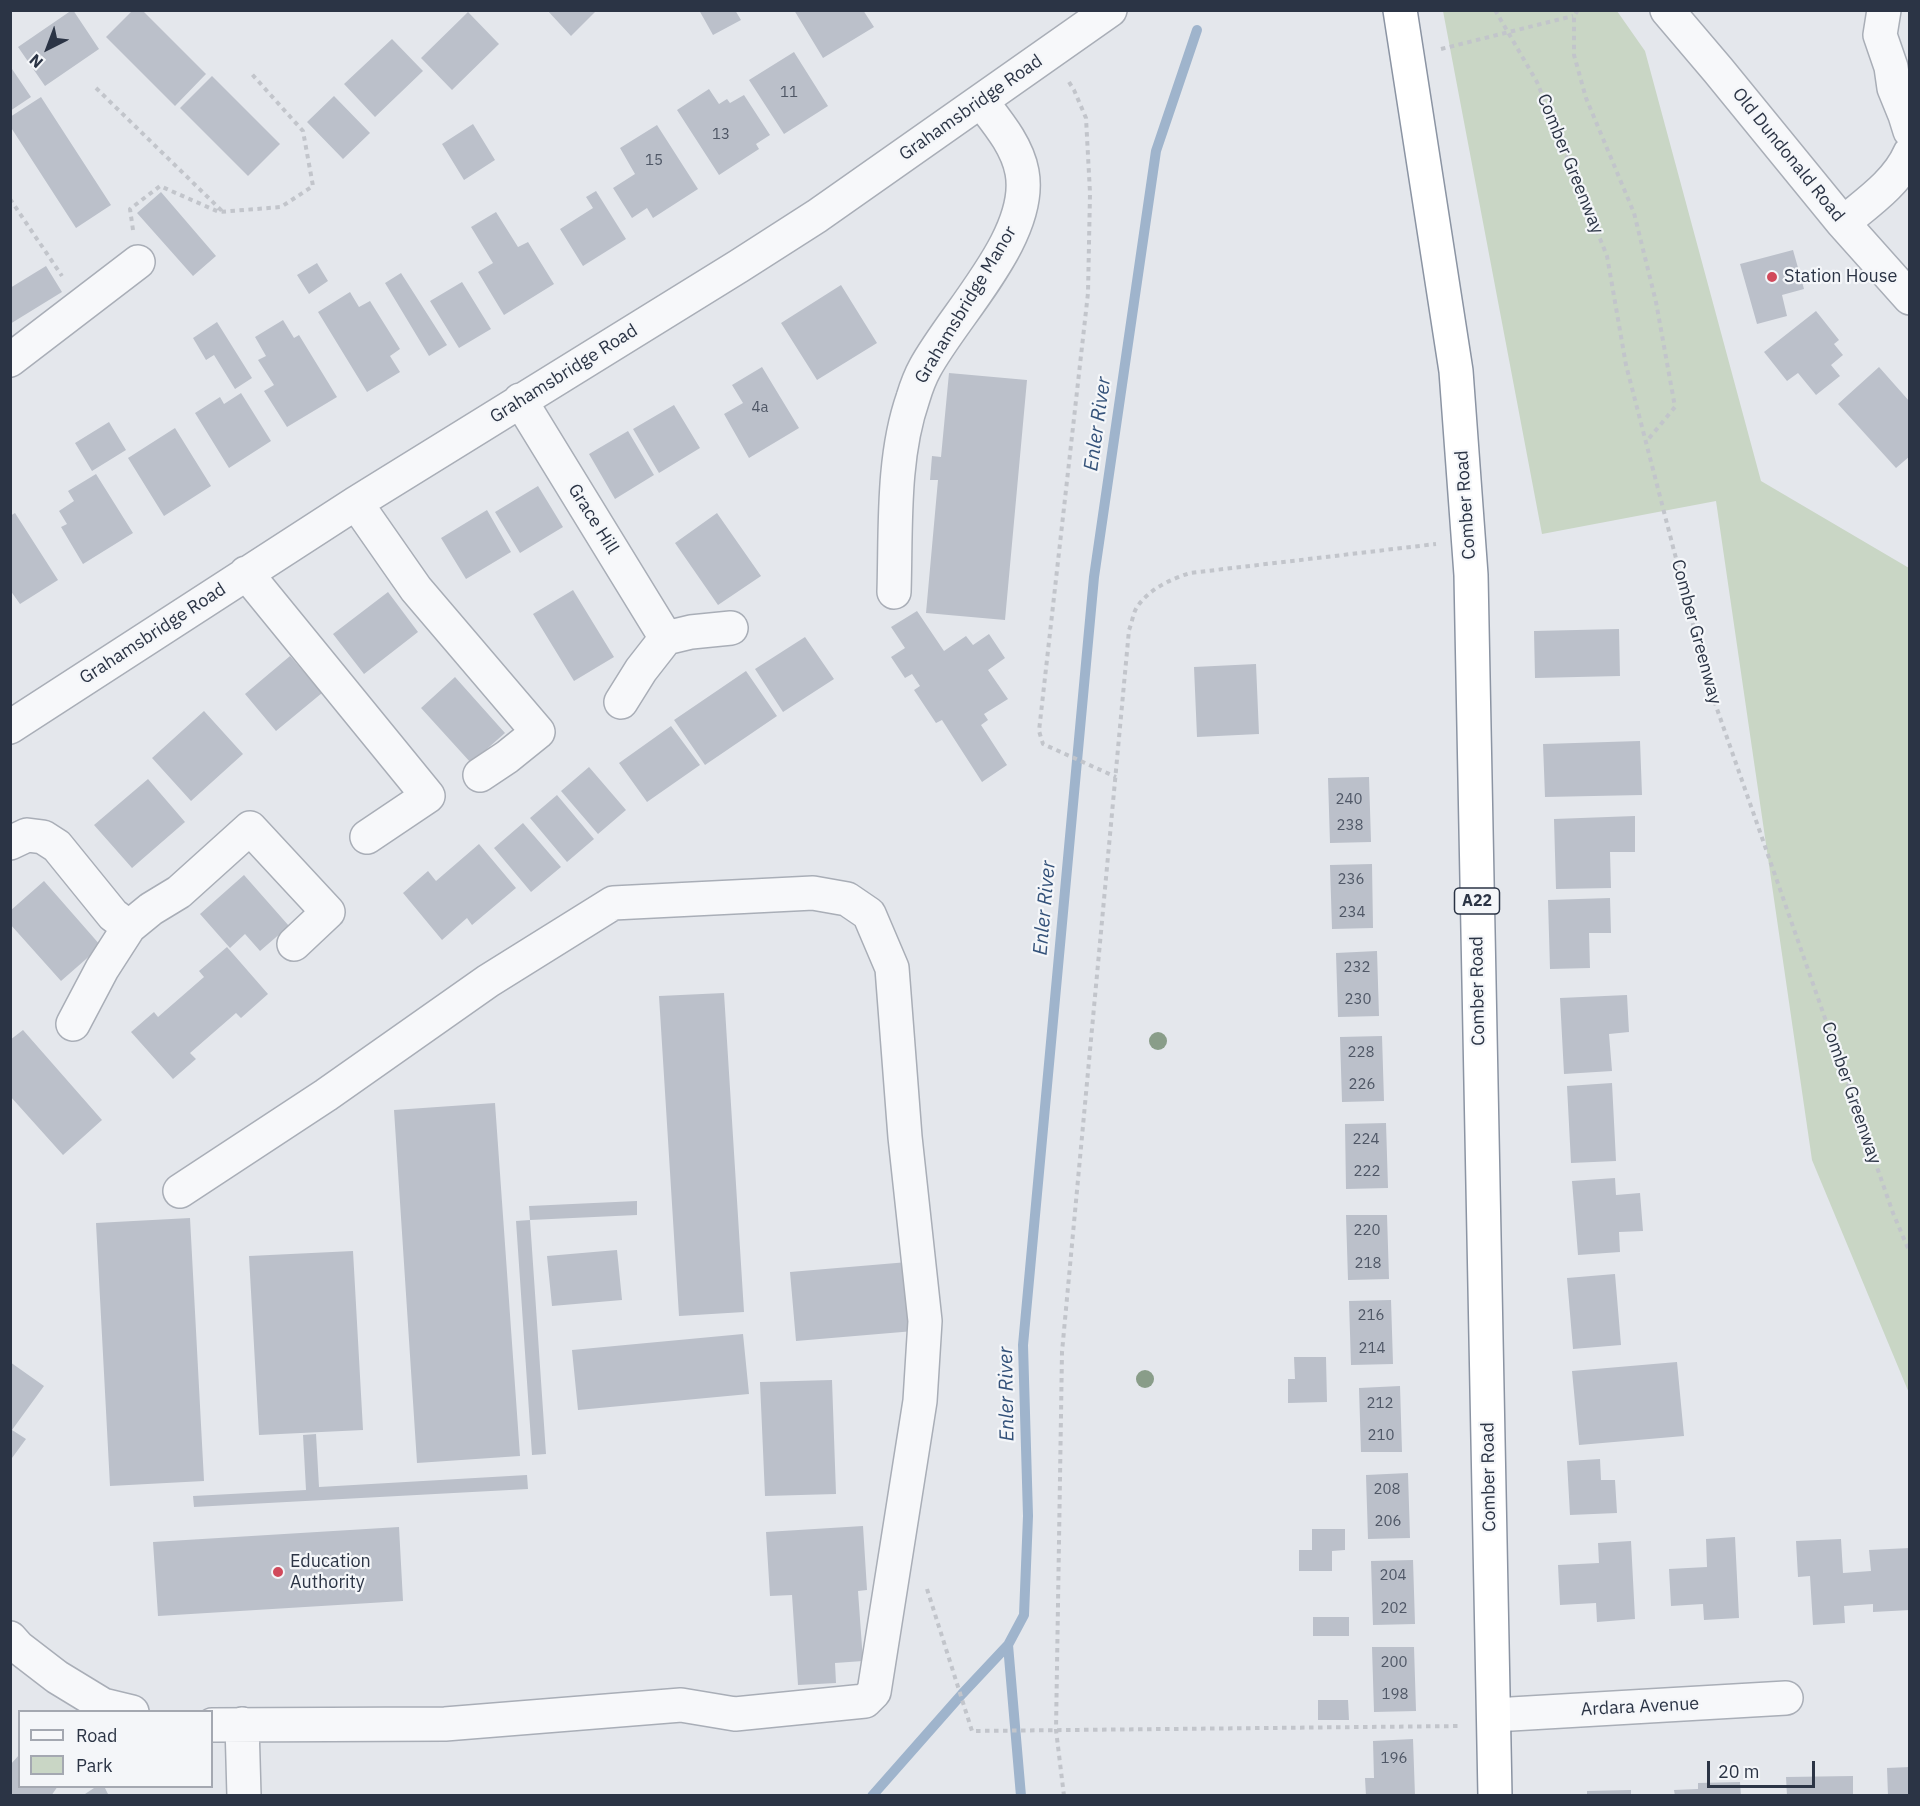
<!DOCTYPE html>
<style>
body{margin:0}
#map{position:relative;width:1920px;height:1806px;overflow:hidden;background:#e4e7ec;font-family:"IBM Plex Sans",sans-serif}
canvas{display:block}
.frame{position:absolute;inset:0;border:12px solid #2b3445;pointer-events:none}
.legend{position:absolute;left:18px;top:1710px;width:195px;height:78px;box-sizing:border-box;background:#f4f6f9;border:2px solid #a4a8b1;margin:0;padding:8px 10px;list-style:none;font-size:18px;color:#2b3445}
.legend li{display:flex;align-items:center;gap:12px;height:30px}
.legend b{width:30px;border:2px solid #a4a8b1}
.north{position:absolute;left:18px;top:18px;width:60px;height:60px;-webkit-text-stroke:4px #f4f6f9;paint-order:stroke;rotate:222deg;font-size:16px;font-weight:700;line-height:24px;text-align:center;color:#2b3445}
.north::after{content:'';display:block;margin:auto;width:21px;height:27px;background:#2b3445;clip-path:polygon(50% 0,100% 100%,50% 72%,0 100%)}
.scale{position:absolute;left:1707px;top:1761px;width:108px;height:27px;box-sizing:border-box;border:3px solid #2b3445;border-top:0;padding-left:8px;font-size:18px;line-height:21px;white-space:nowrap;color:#2b3445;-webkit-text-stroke:4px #f4f6f9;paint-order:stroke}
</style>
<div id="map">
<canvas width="1920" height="1806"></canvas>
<div class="frame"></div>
<ul class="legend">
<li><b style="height:8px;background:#f7f8fa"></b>Road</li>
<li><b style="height:16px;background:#c9d6c5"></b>Park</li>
</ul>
<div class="north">N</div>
<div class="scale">20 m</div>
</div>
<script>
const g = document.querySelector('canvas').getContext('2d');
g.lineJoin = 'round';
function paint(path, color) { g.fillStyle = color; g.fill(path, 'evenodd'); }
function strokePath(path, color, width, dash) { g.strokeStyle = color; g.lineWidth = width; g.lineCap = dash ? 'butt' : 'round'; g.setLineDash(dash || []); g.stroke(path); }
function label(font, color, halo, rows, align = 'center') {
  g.font = font + ' "IBM Plex Sans",sans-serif'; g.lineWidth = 4.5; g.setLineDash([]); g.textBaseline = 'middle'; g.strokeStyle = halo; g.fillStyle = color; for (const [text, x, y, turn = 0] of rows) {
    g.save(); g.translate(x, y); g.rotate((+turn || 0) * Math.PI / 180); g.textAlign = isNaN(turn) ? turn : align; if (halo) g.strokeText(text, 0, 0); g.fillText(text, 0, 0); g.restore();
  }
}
const green = new Path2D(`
 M1443,11H1617L1645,51L1761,481L1909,568V1393L1812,1160L1716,501L1542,534Z`);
const stream = new Path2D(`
 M872,1796L962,1694L1008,1645
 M1021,1796L1008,1645L1024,1615L1028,1516L1023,1345L1094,577L1156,151L1197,30`);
const building = new Path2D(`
 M72,10H73L99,49L45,86L18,47Z
 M133,10H142L206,74L175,106L106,37Z
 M547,10H597L571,36Z
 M699,10H735L741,20L713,35Z
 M794,10H863L874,27L823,58Z
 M468,12L499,44L452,90L421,58Z
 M392,39L423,71L375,117L344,84Z
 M794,52L828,106L784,134L749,80Z
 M10,66L31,97L10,111Z
 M212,76L280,144L248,176L180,108Z
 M709,89L719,104L727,99L730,103L744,95L770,135L756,144L759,149L719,175L677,110Z
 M334,96L370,133L343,159L307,122Z
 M41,97L111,205L76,228L10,126V117Z
 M473,124L495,160L464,180L442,144Z
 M657,125L698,189L653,218L647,208L632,218L613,188L635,174L620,148Z
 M596,191L626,239L583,266L560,229L593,208L586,197Z
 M161,192L216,256L193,276L137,213Z
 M496,212L518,247L528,242L554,284L504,315L478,272L493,263L471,227Z
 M1793,250L1804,289L1782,295L1787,316L1757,324L1740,264Z
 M317,263L328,281L309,294L297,275Z
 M46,266L62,292L10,324V288Z
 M401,273L447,345L429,356L385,283Z
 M462,282L491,329L459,348L430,301Z
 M841,285L877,343L817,380L781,323Z
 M350,292L359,307L370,301L400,349L390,356L400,372L367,392L318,312Z
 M1816,311L1839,340L1834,344L1843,355L1831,365L1840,376L1816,395L1798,373L1787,381L1764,352Z
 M283,320L294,338L299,335L337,397L287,427L264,391L274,385L258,360L266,356L255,337Z
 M217,322L252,378L235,389L214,355L206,360L193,338Z
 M762,367L799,428L749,458L724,414L743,403L732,385Z
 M1879,367L1910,402V456L1896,468L1838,404Z
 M949,373L1027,380L1005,620L926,613L938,480H930L932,456L941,457Z
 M241,393L271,441L229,468L195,413L220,397L224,404Z
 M674,405L700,448L659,473L633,429Z
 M109,422L126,450L92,471L75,443Z
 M175,428L211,486L164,516L128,458Z
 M628,431L654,475L615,499L589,454Z
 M96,474L133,533L83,564L61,527L67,524L59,511L74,501L68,491Z
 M538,486L563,527L520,553L495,512Z
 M487,510L511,552L466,579L441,538Z
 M15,513L58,580L20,604L10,590V516Z
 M717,513L761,576L718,605L675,543Z
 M573,590L614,657L574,681L533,614Z
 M388,592L418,632L364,674L333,634Z
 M917,611L944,651L966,636L973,645L989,634L1005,658L988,670L1008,699L984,714L988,720L981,725L1007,765L982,782L942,720L936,723L914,690L920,686L912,674L905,678L891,657L905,648L891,627Z
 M1619,629L1620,676L1535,678L1534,631Z
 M805,637L834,679L783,712L755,669Z
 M290,656L322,693L276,731L245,694Z
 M1256,664L1259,734L1197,737L1194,667Z
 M746,671L777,716L705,765L674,720Z
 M455,677L505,733L471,763L421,708Z
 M204,711L243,754L191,801L152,758Z
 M671,726L700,765L647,802L619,763Z
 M1640,741L1642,795L1545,797L1543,744Z
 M589,767L626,810L598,834L561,791Z
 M1369,777L1371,842L1330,843L1328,778Z
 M148,779L185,822L132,868L94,825Z
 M557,795L594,839L567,862L530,818Z
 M1635,816V852H1610L1611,888L1556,889L1554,819Z
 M523,823L561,867L531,892L494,848Z
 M479,844L516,888L472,925L467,918L442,940L403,893L428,871L436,881Z
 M1372,864L1373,928L1332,929L1330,865Z
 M244,875L289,926L260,951L245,934L230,948L200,914Z
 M44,881L101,946L61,981L10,924V911Z
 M1610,898L1611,933H1589L1590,968L1550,969L1548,900Z
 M227,947L268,994L241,1018L236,1013L190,1053L196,1059L173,1079L131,1032L154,1012L158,1017L204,977L199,971Z
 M1377,951L1379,1016L1338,1017L1336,953Z
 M724,993L744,1312L679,1316L659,996Z
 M1627,995L1629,1032L1609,1034L1612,1071L1564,1074L1560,998Z
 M23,1030L102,1120L63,1155L10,1096V1040Z
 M1382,1036L1384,1101L1342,1102L1340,1037Z
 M1612,1083L1616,1161L1571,1163L1567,1086Z
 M495,1103L520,1456L417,1463L394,1110Z
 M1386,1123L1388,1188L1346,1189L1345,1124Z
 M1615,1178L1616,1195L1640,1193L1643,1231L1619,1232L1620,1252L1578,1255L1572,1181Z
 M637,1201V1215L530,1220L546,1454L532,1455L516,1221L530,1220L529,1206Z
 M1346,1215H1387L1389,1279L1348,1280Z
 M190,1218L204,1481L110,1486L96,1223Z
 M617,1250L622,1300L552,1306L547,1256Z
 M353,1251L363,1430L259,1435L249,1256Z
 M908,1262L914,1331L796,1341L790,1272Z
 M1615,1274L1621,1345L1573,1349L1567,1278Z
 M1391,1300L1393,1364L1351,1365L1349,1301Z
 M743,1334L749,1394L578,1410L572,1350Z
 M1294,1357H1326L1327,1402L1288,1403V1379H1295Z
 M10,1362L44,1386L12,1430L26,1439L12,1458L10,1457Z
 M1677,1362L1684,1436L1579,1445L1572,1371Z
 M832,1380L836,1494L765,1496L760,1382Z
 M1400,1386L1402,1452H1361L1359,1388Z
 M316,1434L319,1487L527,1475L528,1489L194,1507L193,1496L306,1490L303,1435Z
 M1600,1459L1601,1480H1615L1617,1513L1570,1515L1567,1461Z
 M1408,1473L1410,1538L1368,1539L1366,1475Z
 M863,1526L867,1590L858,1591L863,1661L835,1663L836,1683L798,1685L792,1595L770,1596L766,1532Z
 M399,1527L403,1601L158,1616L153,1542Z
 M1312,1529H1345V1550L1332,1551V1571H1299V1550H1312Z
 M1735,1537L1739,1618L1704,1620L1703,1604L1671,1606L1669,1569L1707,1567L1706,1539Z
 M1841,1539L1843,1573L1871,1571L1869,1550L1910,1548V1610L1873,1612V1604L1844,1606L1845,1623L1813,1625L1810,1576L1798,1577L1796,1541Z
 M1631,1541L1635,1619L1597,1622L1596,1603L1560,1605L1558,1565L1599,1563L1598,1543Z
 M1413,1560L1415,1624L1373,1625L1371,1561Z
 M1313,1617H1349V1636H1313Z
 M1372,1647H1414L1416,1711L1374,1712Z
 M1318,1700H1348L1349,1720H1318Z
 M1413,1739L1415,1796H1366L1365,1778H1374L1373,1741Z
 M20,1754V1786H58L51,1796H10V1765Z
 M1910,1767V1796H1888L1887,1768Z
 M1853,1776V1796H1787L1786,1777Z
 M1740,1782L1741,1796H1675L1674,1790L1698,1789V1783Z
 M97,1786H104L109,1796H82Z
 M1631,1790V1796H1587V1791Z`);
const path = new Path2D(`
 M1495,10L1537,82L1607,256L1626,365L1709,686L1893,1213L1910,1253
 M1578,10L1574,16V55L1586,98L1634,213L1656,302L1675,407L1646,442
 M1441,49L1573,16
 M1069,82L1074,90L1086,118L1090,193L1088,293L1039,731L1043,744L1116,777
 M96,88L223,212
 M10,199L62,276
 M133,230L130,209L160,186L219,212L281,207L313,186L303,131L250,72
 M927,1589L972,1731L1461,1726
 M1064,1796L1056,1730L1062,1352L1129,630C1132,623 1133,613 1137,607C1149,589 1171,579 1190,573L1436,544`);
const minor = new Path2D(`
 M1667,10L1718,70L1843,223L1910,298
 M1884,10L1880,35L1891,67L1894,88L1905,115L1910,131
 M1843,223C1867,203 1897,183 1910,153
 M10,360L138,262
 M520,400L666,638
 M356,503L416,589L538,732L507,757L480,775
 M246,573L428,796L367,837
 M894,592C896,529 892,458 913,398C916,388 920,377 925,368C954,314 1034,236 1022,172C1017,145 997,122 981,101
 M621,702L641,670L666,638L691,632L731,628
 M10,727L356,503L739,266L817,216L1110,10
 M10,843L27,835L43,837L57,846L113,915L129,927
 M73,1024L102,969L129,927L151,909L179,892L250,828L328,912L294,944
 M180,1191L326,1095L488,981L613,903L813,893L847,899L869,914L892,968L905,1137L925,1321L920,1401L874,1692L865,1701L735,1714L681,1705L445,1724L212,1725
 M10,1638L18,1647L57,1677L103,1705L132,1712
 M1494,1715L1786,1698
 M242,1724L244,1796`);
const highway = new Path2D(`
 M1400,10L1456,371L1471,575L1495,1796`);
const trees = [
 [1158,1041],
 [1145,1379]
];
const markers = [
 [1772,277,6,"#d1495b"],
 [278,1572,6,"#d1495b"]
];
const numberNames = [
 ["11",789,93],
 ["13",721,135],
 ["15",654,161],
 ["4a",760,408],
 ["240",1349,800],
 ["238",1350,826],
 ["236",1351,880],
 ["234",1352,913],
 ["232",1357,968],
 ["230",1358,1000],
 ["228",1361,1053],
 ["226",1362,1085],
 ["224",1366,1140],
 ["222",1367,1172],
 ["220",1367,1231],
 ["218",1368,1264],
 ["216",1371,1316],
 ["214",1372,1349],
 ["212",1380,1404],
 ["210",1381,1436],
 ["208",1387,1490],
 ["206",1388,1522],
 ["204",1393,1576],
 ["202",1394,1609],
 ["200",1394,1663],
 ["198",1395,1695],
 ["196",1394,1759]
];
const shields = [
 [1477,901,45]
];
const shieldNames = [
 ["A22",1477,901]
];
const streetNames = [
 ["Grahamsbridge Road",971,108,-35],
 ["Old Dundonald Road",1788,155,51],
 ["Comber Greenway",1570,164,68],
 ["Grahamsbridge Manor",966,305,-59],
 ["Grahamsbridge Road",564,374,-32],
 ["Comber Road",1466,505,-94],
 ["Grace Hill",593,519,58],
 ["Comber Greenway",1696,632,75],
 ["Grahamsbridge Road",153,634,-33],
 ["Comber Road",1478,991,-91],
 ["Comber Greenway",1851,1093,71],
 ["Comber Road",1489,1477,-91],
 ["Ardara Avenue",1640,1707,-3]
];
const poiNames = [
 ["Station House",1784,277],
 ["Education",290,1562],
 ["Authority",290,1583]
];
const waterNames = [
 ["Enler River",1098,424,-82],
 ["Enler River",1045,908,-85],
 ["Enler River",1007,1394,-91]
];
paint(green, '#c9d6c5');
strokePath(stream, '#9fb4cc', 10);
paint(building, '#bbc0ca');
strokePath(minor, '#a9aeb7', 36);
strokePath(highway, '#8b94a3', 36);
strokePath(path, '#c2c5cb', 4, [4.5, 4.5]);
strokePath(minor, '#f7f8fa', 33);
strokePath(highway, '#fff', 33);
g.fillStyle = '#899d89';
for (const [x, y] of trees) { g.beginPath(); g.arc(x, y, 9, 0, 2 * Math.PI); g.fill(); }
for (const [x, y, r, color] of markers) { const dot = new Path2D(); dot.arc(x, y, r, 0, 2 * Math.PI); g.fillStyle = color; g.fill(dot); strokePath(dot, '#f4f6f9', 2); }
label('15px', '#4f5766', null, numberNames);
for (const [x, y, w] of shields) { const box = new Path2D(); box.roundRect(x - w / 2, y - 13, w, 26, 4.5); g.fillStyle = '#f4f6f9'; g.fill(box); strokePath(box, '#2b3445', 1.5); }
label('bold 16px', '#2b3445', null, shieldNames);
label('18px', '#2b3445', '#f4f6f9', streetNames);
label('18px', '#2b3445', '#f4f6f9', poiNames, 'left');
label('italic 20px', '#34527a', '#f4f6f9', waterNames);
</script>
